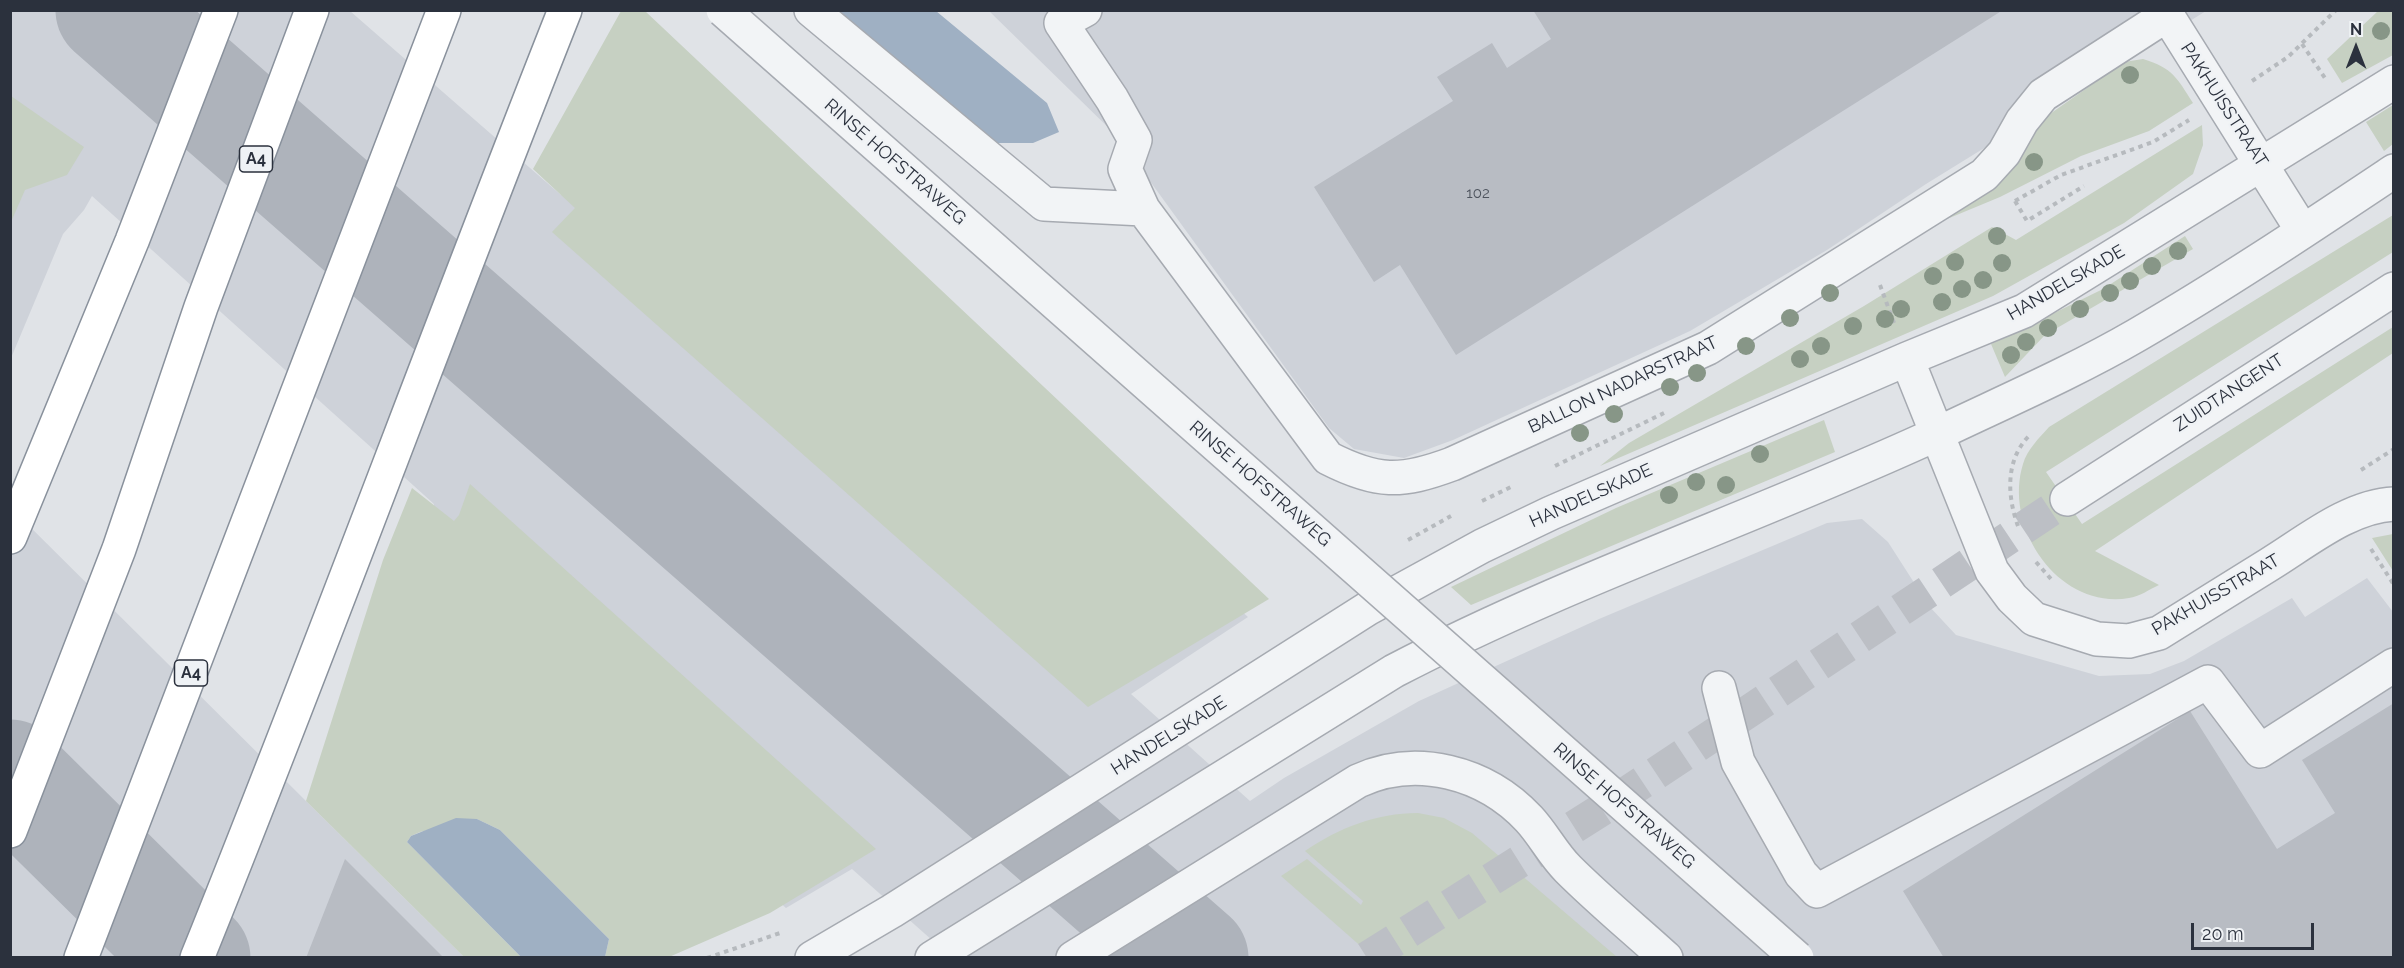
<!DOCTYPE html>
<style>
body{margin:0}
#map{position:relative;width:2404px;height:968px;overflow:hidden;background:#e0e3e7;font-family:Raleway,sans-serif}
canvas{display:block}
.frame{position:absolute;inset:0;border:12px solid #2b313d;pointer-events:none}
.north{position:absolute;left:2326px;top:18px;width:60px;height:60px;-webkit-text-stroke:4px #eff2f5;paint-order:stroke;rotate:0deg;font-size:16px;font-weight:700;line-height:24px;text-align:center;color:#2b313d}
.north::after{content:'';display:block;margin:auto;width:21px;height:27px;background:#2b313d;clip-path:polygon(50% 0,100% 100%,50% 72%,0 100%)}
.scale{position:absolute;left:2191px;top:923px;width:123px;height:27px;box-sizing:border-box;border:3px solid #2b313d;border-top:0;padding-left:8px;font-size:18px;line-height:21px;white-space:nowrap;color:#2b313d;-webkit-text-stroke:4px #eff2f5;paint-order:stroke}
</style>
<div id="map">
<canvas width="2404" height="968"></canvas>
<div class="frame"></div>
<div class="north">N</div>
<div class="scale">20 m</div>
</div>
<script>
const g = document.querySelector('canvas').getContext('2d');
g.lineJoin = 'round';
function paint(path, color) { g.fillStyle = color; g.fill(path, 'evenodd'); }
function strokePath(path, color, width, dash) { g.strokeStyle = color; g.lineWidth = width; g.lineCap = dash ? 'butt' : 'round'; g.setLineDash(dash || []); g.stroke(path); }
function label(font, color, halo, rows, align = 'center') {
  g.font = font + ' Raleway,sans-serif'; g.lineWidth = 4.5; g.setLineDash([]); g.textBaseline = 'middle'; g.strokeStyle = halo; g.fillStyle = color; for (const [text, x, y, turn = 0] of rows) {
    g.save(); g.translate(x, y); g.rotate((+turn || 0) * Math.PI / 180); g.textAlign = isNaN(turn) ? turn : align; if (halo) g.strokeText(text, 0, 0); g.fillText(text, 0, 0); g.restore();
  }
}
const built = new Path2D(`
 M11,11H350L561,195L636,79L1248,617L1131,694L1250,801L1284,778L1419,701L1599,619L1827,523L1862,519L1888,542L1929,606L1956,635L2099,676L2150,674L2184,661L2292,598L2305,617L2367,578L2393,612V957H951L852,869L786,908L414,578L434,504L92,196L84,210L63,234L11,358Z
 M989,11H2206L1926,184L1827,250L1690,331L1453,440L1404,458L1354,449L1329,428L1118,137Z
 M10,507L306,801L464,957H11Z`);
const green = new Path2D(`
 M621,11H645L1269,599L1088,707L552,232L575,208L533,169Z
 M2378,11H2393V55L2342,83L2327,59Z
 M2143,59C2173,68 2177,78 2193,103L2149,131L2081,156L2000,197L1947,219L1999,183L2016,164L2029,138L2047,116L2124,62Z
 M11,96L84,147L67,175L25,190L11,222Z
 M2393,105V144L2384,151L2366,122Z
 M2202,125L2203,145L2193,174L2124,223L1993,296L1600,466L1629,443L1864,306L1992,227L2016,240Z
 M2393,215V252L2046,472L2082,524L2393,327V353L2095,551L2159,585C2150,589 2139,597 2129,598C2059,610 2003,528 2023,464C2027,450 2039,438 2049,427Z
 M2185,236L2193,249L2045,335L2005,377L1991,344L2103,289Z
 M1824,420L1835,452L1471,605L1451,587L1616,508Z
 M470,484L876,849L770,913L669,957H605L609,939L500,830L477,819L420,832L411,836L407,842L521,957H464L306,801L383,560L412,488L454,521L459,515Z
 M2393,534H2394L2393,571L2372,538Z
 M1418,813L1444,818L1472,833L1617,957H1373L1281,876L1307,859L1361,905L1363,901L1305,851C1339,828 1376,813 1418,813Z`);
const water = new Path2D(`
 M839,11H936L1047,103L1059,132L1033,143H986Z
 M456,818L477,819L500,830L609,939L605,957H521L407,842L411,836Z`);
const taxiway = new Path2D(`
 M111,10L1193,958
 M10,775L195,958`);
const building = new Path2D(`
 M1533,10H2003L1456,355L1400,265L1374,282L1314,187L1453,101L1437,77L1492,43L1507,68L1551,39Z
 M2394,703V958H1944L1903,891L2190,711L2277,849L2335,813L2302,760Z
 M345,859L444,958H306Z`);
const minorTunnel = new Path2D(`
 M1367,958L1601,810L2067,499`);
const path = new Path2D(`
 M2302,44L2327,81
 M2252,81L2288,57L2336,10
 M2015,201L2061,175L2153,142L2189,120
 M2015,201L2027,221L2084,186
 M1880,285L1894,323
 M1555,466L1664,413
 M2361,470L2394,449
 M1482,501L1513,486
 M2018,526C2007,496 2005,459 2030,435
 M1408,540L1451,516
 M2371,549L2394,585
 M2036,562L2051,579
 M707,958L783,932`);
const minor = new Path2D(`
 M811,10L1044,204L1143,209
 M1085,10L1061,23L1112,99L1135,140L1125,169L1143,209L1328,458C1377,483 1401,483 1452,464L1708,348L1984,175L2004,153L2022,121L2043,95L2167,15
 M2164,10L2302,230
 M1907,359L1992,571L2012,598L2034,619L2097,639L2129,641L2159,633C2196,610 2233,587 2270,564C2306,542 2349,506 2394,504
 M2067,499L2394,289
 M1719,688L1738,762L1801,874L1817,891L2208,682L2260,751L2394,665
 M812,958L892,911L1367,609L1482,546L1551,513L1907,359L2024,311L2394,82
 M932,958L1394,671C1570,579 1760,516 1941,432C2006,401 2075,371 2137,335C2225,284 2310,227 2394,171
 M1073,958L1358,781C1416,754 1485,772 1529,819C1543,834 1553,854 1568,869C1599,900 1633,928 1666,958`);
const highway = new Path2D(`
 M10,537L132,241L221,10
 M10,831L119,549L201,307L312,10
 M81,958L444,10
 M197,958C324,644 440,325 565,10`);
const minorBridge = new Path2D(`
 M723,10L1797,958`);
const trees = [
 [2381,31],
 [2130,75],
 [2034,162],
 [1997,236],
 [2178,251],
 [1955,262],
 [2002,263],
 [2152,266],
 [1933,276],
 [1983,280],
 [2130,281],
 [1962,289],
 [1830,293],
 [2110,293],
 [1942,302],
 [1901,309],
 [2080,309],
 [1790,318],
 [1885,319],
 [1853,326],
 [2048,328],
 [2026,342],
 [1746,346],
 [1821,346],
 [2011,355],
 [1800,359],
 [1697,373],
 [1670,387],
 [1614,414],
 [1580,433],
 [1760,454],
 [1696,482],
 [1726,485],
 [1669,495]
];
const numberNames = [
 ["102",1478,193]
];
const shields = [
 [256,159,33],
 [191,673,33]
];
const shieldNames = [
 ["A4",256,159],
 ["A4",191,673]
];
const streetNames = [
 ["PAKHUISSTRAAT",2224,105,57],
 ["RINSE HOFSTRAWEG",895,162,41],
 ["HANDELSKADE",2066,283,-30],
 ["BALLON NADARSTRAAT",1623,385,-25],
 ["ZUIDTANGENT",2229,393,-33],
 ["RINSE HOFSTRAWEG",1260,484,41],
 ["HANDELSKADE",1591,496,-24],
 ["PAKHUISSTRAAT",2216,595,-30],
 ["HANDELSKADE",1169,736,-32],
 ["RINSE HOFSTRAWEG",1624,806,41]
];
paint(built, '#ced2d9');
paint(green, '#c6d0c2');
paint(water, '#9fb0c3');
strokePath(taxiway, '#aeb3bb', 111);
paint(building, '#b8bcc3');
strokePath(minorTunnel, '#bcbfc5', 33, [33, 16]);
strokePath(minor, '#a6aab1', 36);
strokePath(highway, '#89919c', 36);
strokePath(path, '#b6babe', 4, [4.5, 4.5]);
strokePath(minor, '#f2f4f6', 33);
strokePath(highway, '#fff', 33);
strokePath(minorBridge, '#a6aab1', 36, []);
strokePath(minorBridge, '#f2f4f6', 33);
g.fillStyle = '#879687';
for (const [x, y] of trees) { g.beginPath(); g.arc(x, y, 9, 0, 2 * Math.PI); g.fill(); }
label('15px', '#4e545e', null, numberNames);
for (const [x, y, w] of shields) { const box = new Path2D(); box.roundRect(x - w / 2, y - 13, w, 26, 4.5); g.fillStyle = '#eff2f5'; g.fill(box); strokePath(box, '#2b313d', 1.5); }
label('bold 16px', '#2b313d', null, shieldNames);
label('18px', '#2b313d', '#eff2f5', streetNames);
</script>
